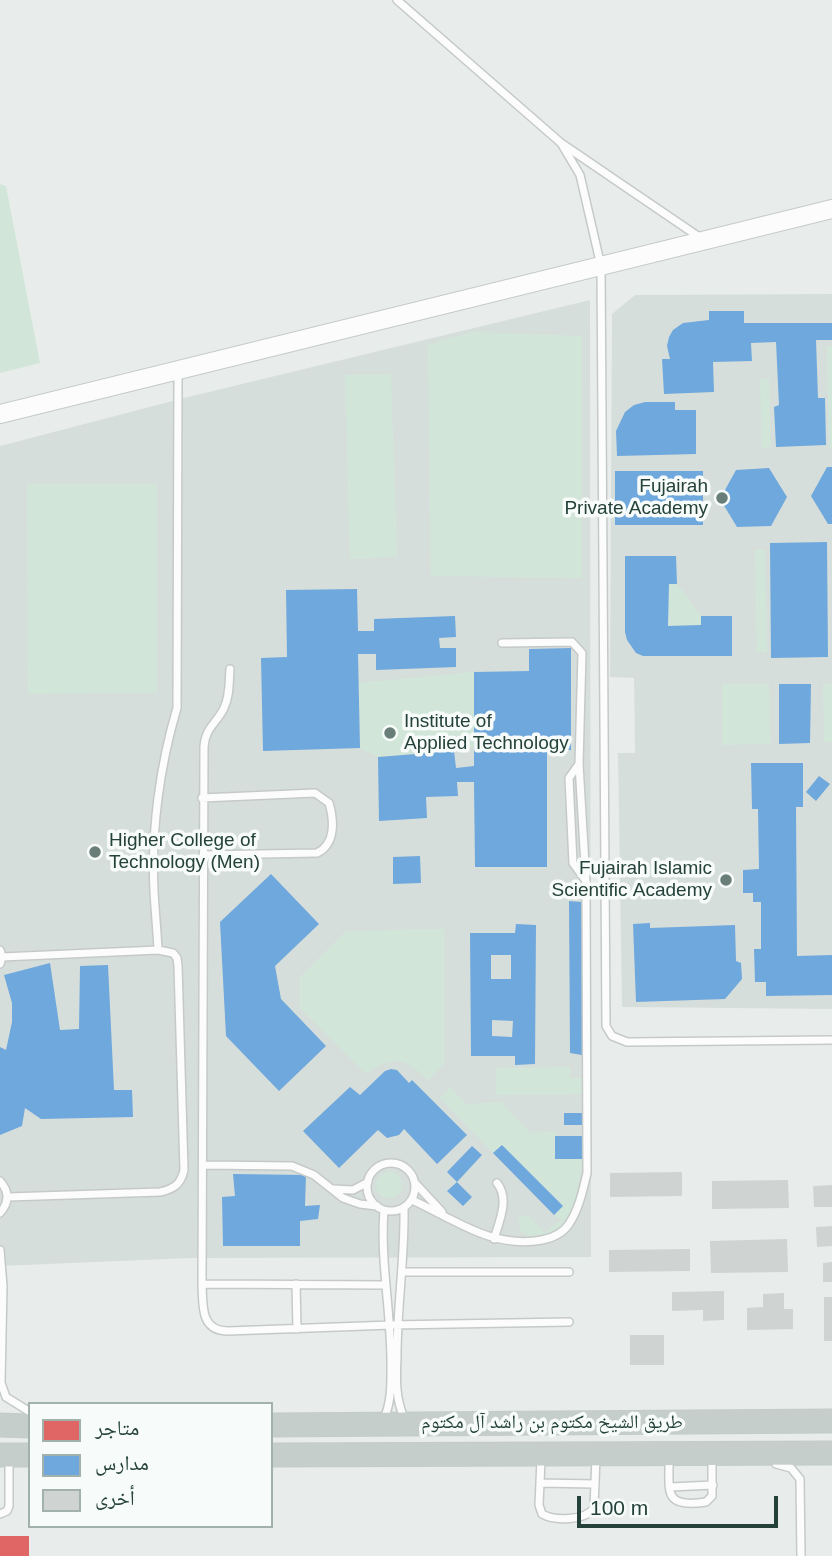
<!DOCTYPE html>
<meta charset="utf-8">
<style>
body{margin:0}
#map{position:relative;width:832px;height:1556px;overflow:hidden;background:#e8edeb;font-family:Arial,"Noto Naskh Arabic",sans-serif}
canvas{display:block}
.legend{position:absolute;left:28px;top:1402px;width:245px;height:126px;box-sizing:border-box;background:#f7fbf9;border:2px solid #a3b1ad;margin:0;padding:9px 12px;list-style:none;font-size:21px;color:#24423a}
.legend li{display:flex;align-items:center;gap:14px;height:35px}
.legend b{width:35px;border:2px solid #a3b1ad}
.scale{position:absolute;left:577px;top:1496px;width:201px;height:32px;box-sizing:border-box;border:4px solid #24423a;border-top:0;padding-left:9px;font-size:21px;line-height:24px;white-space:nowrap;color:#24423a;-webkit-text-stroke:5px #f7fbf9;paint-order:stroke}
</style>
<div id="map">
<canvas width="832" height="1556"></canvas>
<ul class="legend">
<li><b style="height:19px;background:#e06666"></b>متاجر</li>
<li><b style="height:19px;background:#6fa8dc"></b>مدارس</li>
<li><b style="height:19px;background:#cfd4d2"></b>أخرى</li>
</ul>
<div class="scale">100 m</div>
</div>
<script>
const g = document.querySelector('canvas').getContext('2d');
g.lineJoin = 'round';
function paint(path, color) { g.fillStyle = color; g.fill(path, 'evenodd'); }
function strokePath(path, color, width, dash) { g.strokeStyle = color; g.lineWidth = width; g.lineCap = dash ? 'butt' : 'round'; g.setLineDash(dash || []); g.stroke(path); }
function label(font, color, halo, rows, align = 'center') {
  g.font = font + ' Arial,"Noto Naskh Arabic",sans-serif'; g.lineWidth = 7; g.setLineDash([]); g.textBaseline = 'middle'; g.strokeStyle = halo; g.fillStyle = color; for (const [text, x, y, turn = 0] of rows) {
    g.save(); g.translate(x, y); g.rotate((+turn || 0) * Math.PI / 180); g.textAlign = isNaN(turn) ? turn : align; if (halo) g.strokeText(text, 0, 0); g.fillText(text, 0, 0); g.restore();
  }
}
const built = new Path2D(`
 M832,294V1009L622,1007L618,753H635L634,678L610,677L612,314L635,295Z
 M590,300L591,1257L191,1258L0,1266V446L188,397Z`);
const green = new Path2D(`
 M0,184L6,186L40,363L0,373Z
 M472,332L582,336V578L431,576L428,345Z
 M827,346H832V448H829Z
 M391,374L397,557L350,559L345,375Z
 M769,378L771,447L762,448L760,379Z
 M27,484H157V693L28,694Z
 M755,550H765L767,652H757Z
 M669,584H677L701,616V625L668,626Z
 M474,672V747L378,757L360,748L359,683Z
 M722,684H769L770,744L722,745Z
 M823,684H832V742H824Z
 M444,929V1064L428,1080C407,1059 392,1054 366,1074L300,1008V977L346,931Z
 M570,1067V1078H582V1094L496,1095V1068Z
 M450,1087L466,1104L501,1102L530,1133L556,1132L555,1159H583L574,1209L568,1223L540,1237L529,1236L521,1231L518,1220L523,1216L528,1215L545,1233L561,1219L554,1215L563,1205L502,1145L493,1153L440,1098Z
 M376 1185a13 13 0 1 1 26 0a13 13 0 1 1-26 0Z`);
const shops = new Path2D(`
 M0,1536H29V1556H0Z`);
const schools = new Path2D(`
 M709,311H744V323H832V340H816L818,398H825L826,445L776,447L774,407L779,405L776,342L751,343L752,361L713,362L714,392L664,394L662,359H670L667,346L669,337L673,330L683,323L709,320Z
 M645,402H675V410H696V454L617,456L616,431L625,412L634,405Z
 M827,467H832V524H828L811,496Z
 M769,468L787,497L771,526L737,527L720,499L736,470Z
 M615,471H703V525H615Z
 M827,542L828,657L771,658L770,543Z
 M625,556H676L677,584H669L668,626L701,625V616H732V656H643L636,653L627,640L625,632Z
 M357,589L358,631H374V619L455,616L456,637L439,638L440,648H456V667L376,670V654H358L360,748L263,751L261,658L287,657L286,590Z
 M571,648V750H547V867H475L474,782H457L458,796L426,797L427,818L379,821L378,757L454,751L456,768L474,766V672L529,671V649Z
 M779,684H811L810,743L779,744Z
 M751,763H803V807H796L797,956L832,955V995L766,996V982H755L754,949H761V902H753V893H743V870L759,869L758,809H752Z
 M819,776L830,784L816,801L806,792Z
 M420,856L421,883L393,884V857Z
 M271,874L319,924L275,966L281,999L326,1046L279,1091L226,1036L220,922Z
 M569,901L582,902V1055L570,1053Z
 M650,923V928L735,925L736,961L741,963L742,979L725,999L636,1002L633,924Z
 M516,924L536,925L535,1064L515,1065V1056H471L470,933H515ZM491,955H511V979H491ZM492,1020L513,1021L512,1037L492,1036Z
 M50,963L60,1030L79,1029L80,966L108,965L114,1090H132L133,1117L41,1119L25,1108L22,1126L0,1135V1047L6,1050L12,1022V1003L4,975Z
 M391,1069L397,1070L409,1083L412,1080L467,1135L437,1164L404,1129L399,1135L387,1138L378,1130L339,1168L303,1131L350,1087L360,1095L385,1071Z
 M564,1113H583V1125H564Z
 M555,1136H584L583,1159H555Z
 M502,1145L563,1206L554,1215L493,1153Z
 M472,1146L482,1155L457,1182L447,1172Z
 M233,1174L306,1175L305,1206L320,1205L318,1219L300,1221V1246H223L222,1197L235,1196Z
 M457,1182L472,1197L463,1206L447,1191Z`);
const building = new Path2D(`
 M682,1172V1196L610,1197V1173Z
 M788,1180L789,1208L712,1209V1181Z
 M832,1185V1207H814L813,1186Z
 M832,1226V1246L817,1247L816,1227Z
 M787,1239L788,1272L711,1273L710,1241Z
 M690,1249V1271L609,1272V1250Z
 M832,1262V1282H823V1263Z
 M724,1291V1320L703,1321V1310L672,1311V1292Z
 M784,1293V1309H793V1329L747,1330V1308L763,1307V1294Z
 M824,1297H832V1341H824Z
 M630,1335H664V1365H630Z`);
const service = new Path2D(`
 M397,0L561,143L702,239
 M561,143L580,175L601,266L606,1026L612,1036L627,1042L832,1040
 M230,669C229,681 230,696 224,708C217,723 205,728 204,747L202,1284C203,1305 200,1331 228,1331L391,1325L569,1322
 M579,764L569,778L573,863L586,881
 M202,798L315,793L329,803C334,820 336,844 317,853L203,855
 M0,950L2,957L0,964
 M158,950C157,930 155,910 154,891C151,830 160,765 177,708L178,371
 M2,957L158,950L173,953L177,958L178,966L184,1170C181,1184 174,1189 160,1192L8,1197
 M367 1187a24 24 0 1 1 48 0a24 24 0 1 1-48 0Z
 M203,1165L292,1166L314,1175L343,1198L360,1204L377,1206
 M0,1181C9,1191 10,1202 0,1213
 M415,1183L442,1212
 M333,1189L353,1190L368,1182
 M412,1200C456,1220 492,1249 542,1240C552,1238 563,1233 569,1224C579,1209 583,1190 587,1173L586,882L579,764L582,653L572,642L502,643
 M404,1208C405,1257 397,1306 397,1356C396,1378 395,1399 405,1420
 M494,1239C499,1222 510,1199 497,1183
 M0,1250L3,1286L1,1383L6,1397L30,1412
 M402,1272H569
 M202,1284L386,1285
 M296,1284L297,1329
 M383,1421C392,1402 391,1383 391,1362C391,1311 380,1261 384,1210
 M669,1455C670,1490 661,1509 706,1502L712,1496V1456
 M541,1459L539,1505L542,1514C554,1521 585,1521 594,1508L596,1457
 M776,1464L791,1468L800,1479L801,1556
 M540,1483L595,1484
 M670,1487L713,1485
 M0,1514L7,1511L9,1506V1457`);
const tertiary = new Path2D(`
 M0,414L832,209`);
const trunk = new Path2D(`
 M0,1425L30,1426
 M271,1425L832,1421
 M0,1455H30
 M271,1455L832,1453`);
const markers = [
 [722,498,7,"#697e78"],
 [390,733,7,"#697e78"],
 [95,852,7,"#697e78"],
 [726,880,7,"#697e78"]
];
const poiNames = [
 ["Fujairah",708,487],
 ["Private Academy",708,509],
 ["Institute of",404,722,"left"],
 ["Applied Technology",404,744,"left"],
 ["Higher College of",109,841,"left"],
 ["Technology (Men)",109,863,"left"],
 ["Fujairah Islamic",712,869],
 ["Scientific Academy",712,891]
];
const streetNames = [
 ["طريق الشيخ مكتوم بن راشد آل مكتوم",552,1423]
];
paint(built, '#d6dedb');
paint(green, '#d1e6d8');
paint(shops, '#e06666');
paint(schools, '#6fa8dc');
paint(building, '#cfd4d2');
strokePath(service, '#c5cac8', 10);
strokePath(tertiary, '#c5cac8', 20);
strokePath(trunk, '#c3ccc9', 25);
strokePath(service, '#fcfcfc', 7);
strokePath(tertiary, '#fcfcfc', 18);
strokePath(trunk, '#c6cecc', 23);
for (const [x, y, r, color] of markers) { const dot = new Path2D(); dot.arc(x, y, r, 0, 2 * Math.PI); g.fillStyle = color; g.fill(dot); strokePath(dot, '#f7fbf9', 2.5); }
label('19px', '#24423a', '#f7fbf9', poiNames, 'right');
label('19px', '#24423a', '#f7fbf9', streetNames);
</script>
